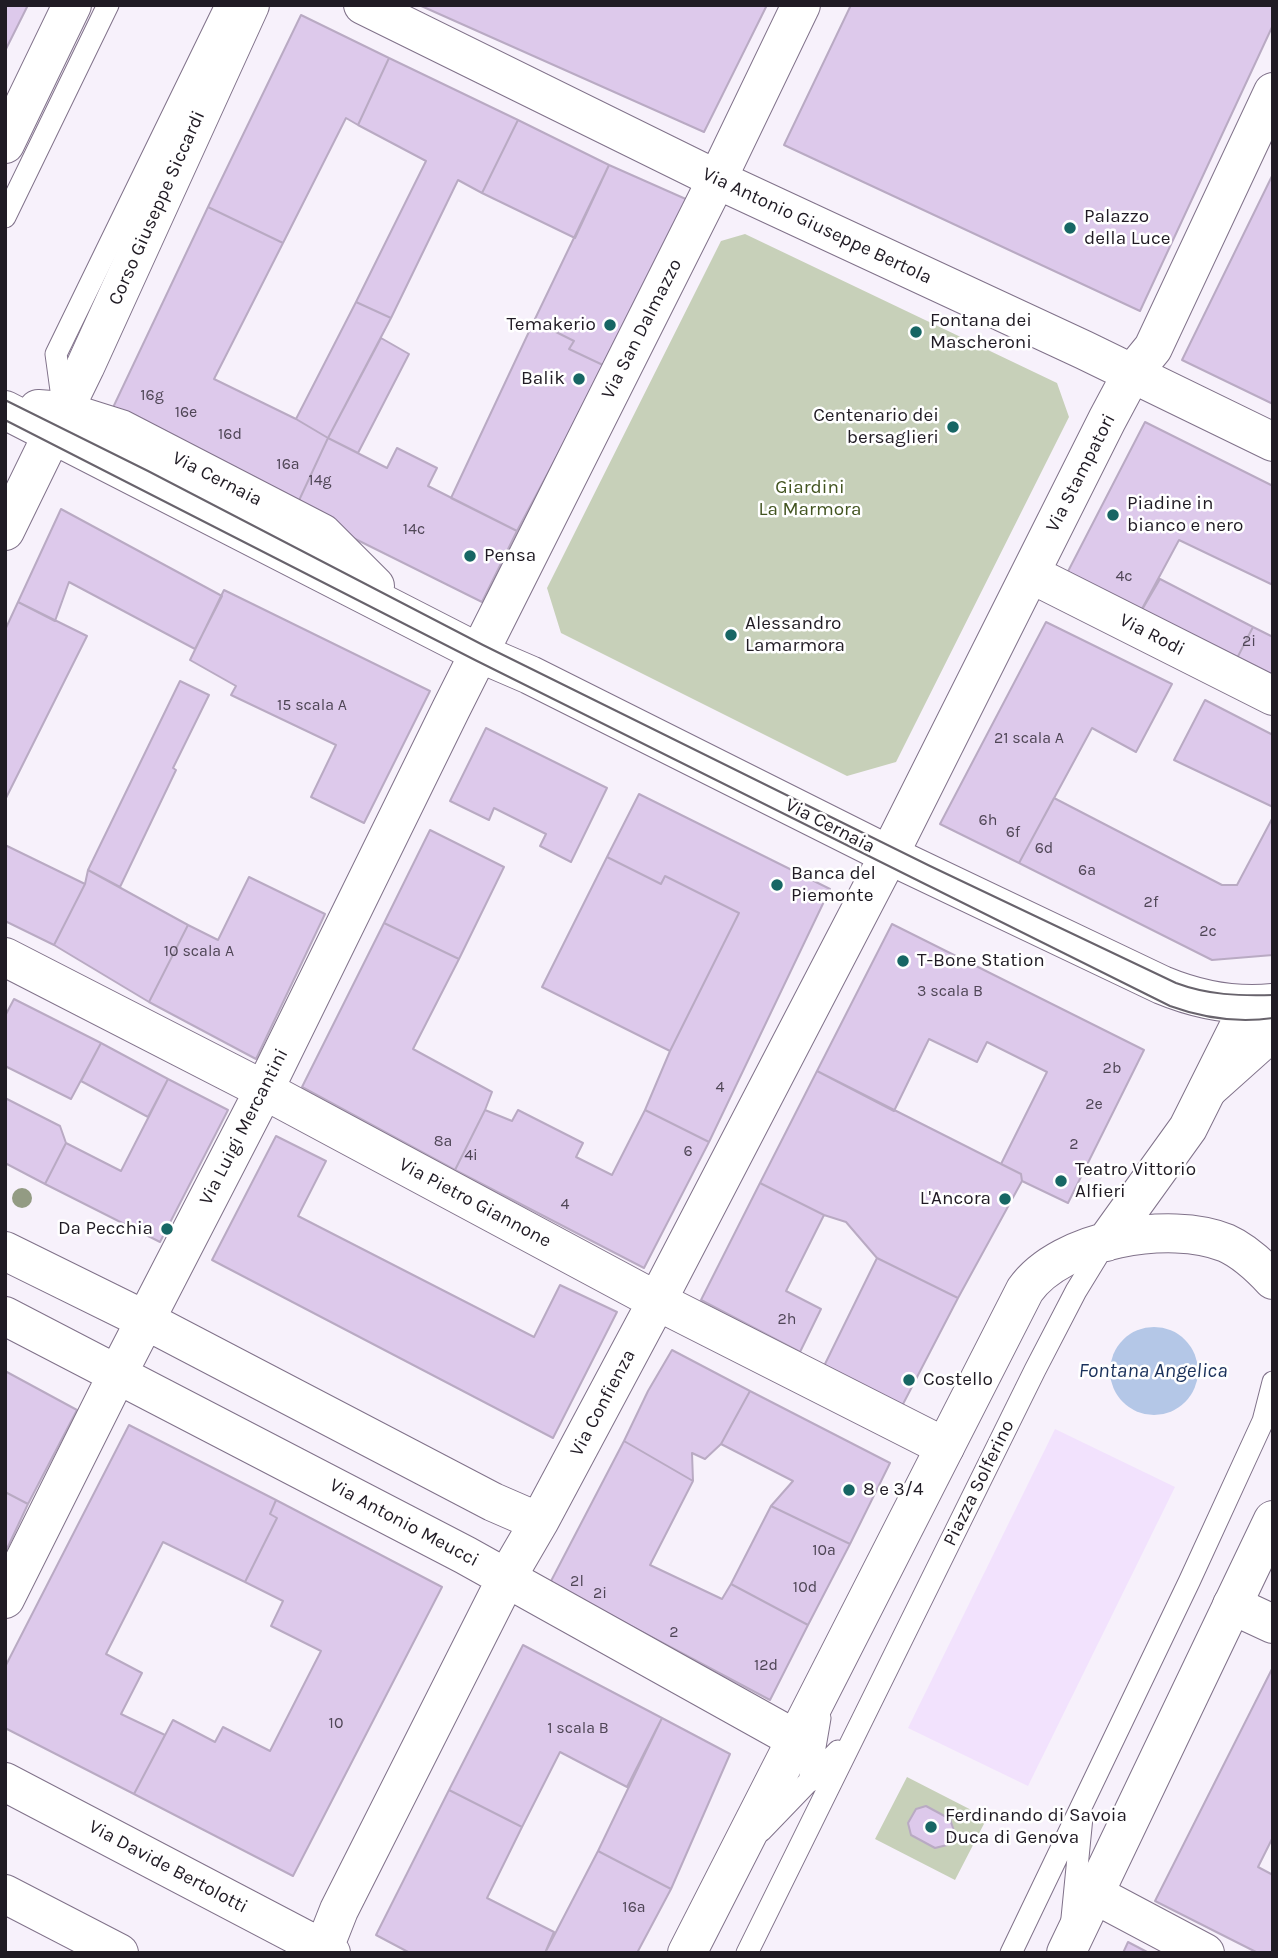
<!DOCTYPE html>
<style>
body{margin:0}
#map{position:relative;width:1278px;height:1958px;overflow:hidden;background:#f7f1fb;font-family:Karla,sans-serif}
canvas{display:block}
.frame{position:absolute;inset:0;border:7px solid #201b24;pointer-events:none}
</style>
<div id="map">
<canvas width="1278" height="1958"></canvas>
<div class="frame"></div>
</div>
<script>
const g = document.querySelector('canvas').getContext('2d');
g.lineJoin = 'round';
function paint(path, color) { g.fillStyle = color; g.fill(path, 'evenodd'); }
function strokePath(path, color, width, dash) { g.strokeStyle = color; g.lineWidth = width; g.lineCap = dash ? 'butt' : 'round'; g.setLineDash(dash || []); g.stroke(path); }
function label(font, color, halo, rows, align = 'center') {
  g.font = font + ' Karla,sans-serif'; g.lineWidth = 5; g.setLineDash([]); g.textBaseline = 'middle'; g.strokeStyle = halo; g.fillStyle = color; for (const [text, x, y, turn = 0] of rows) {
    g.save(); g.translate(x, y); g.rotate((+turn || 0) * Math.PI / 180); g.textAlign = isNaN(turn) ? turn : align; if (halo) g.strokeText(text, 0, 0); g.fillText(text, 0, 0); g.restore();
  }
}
const built = new Path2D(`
 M1055,1429L1175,1487L1028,1786L908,1728Z`);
const green = new Path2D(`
 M745,234L1057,383L1069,417L896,762L847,776L561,633L547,588L721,241Z
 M907,1777L987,1818L955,1880L875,1839Z`);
const water = new Path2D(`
 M1110 1371a44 44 0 1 1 88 0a44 44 0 1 1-88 0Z`);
const building = new Path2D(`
 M5,5H28L5,51Z
 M419,5H767L704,132Z
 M851,5H1273V25L1140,311L784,145Z
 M301,15L389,58L358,125L346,118L283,243L208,207Z
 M389,58L518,120L482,193L458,180L391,318L356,302L426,161L358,125Z
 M518,120L609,165L575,238L482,193Z
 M609,165L688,200L605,366L569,349L574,341L534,321Z
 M1273,174V404L1182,360Z
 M208,207L283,243L214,379L296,419L328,438L295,509L109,416Z
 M356,302L391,318L328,438L296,419Z
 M534,321L574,341L569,349L605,366L517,531L451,498Z
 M381,338L409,354L358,453L328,438Z
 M1145,422L1273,486V585L1179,540L1136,620L1062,583Z
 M328,438L387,468L397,448L437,468L428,486L517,531L482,602L295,509Z
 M61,509L222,596L195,649L69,582L55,621L18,602Z
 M1160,579L1253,627L1231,670L1136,620Z
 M224,590L430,691L364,823L311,797L336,745L231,695L236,686L190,660Z
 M18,602L87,636L5,800V630Z
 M1046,622L1172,684L1136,752L1092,728L1019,863L940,824Z
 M1253,627L1273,637V691L1231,670Z
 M180,681L209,695L173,768L176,770L120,887L88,870Z
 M1205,700L1273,735V807L1174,760Z
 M486,728L607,788L571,862L540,846L546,834L494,808L489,820L450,801Z
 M639,794L830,889L709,1142L645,1110L670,1051L739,913L665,876L661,884L607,857Z
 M1054,798L1222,885H1237L1273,817V955L1212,960L1019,863Z
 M430,830L504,867L459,959L384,923Z
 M5,845L85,884L54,945L5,921Z
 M607,857L661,884L665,876L739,913L670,1051L542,987Z
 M88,870L188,925L149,1002L54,945L85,884Z
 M249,877L325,914L256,1059L149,1002L188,925L218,940Z
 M384,923L459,959L413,1049L492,1092L485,1110L455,1170L302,1087Z
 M892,924L1144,1050L1068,1203L1022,1181L1021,1174L1001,1164L1047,1072L987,1042L977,1062L929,1039L894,1111L817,1071Z
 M14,999L101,1043L71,1099L5,1066V1016Z
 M101,1043L168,1079L148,1117L81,1081Z
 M817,1071L1021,1174L1022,1181L958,1298L877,1258L846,1222L824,1215L760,1183Z
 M168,1079L228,1110L160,1242L45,1184L66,1143L121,1171Z
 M5,1098L60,1126L66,1143L45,1184L5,1163Z
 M485,1110L512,1121L518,1110L583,1143L576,1157L612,1175L645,1110L709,1142L644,1268L455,1170Z
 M276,1136L326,1161L298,1216L534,1337L560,1285L617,1312L553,1438L212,1260Z
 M760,1183L824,1215L786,1291L821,1309L800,1352L701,1300Z
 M877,1258L958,1298L902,1406L824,1366Z
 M672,1350L750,1391L721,1444L705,1459L692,1453L693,1481L624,1441L648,1391Z
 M5,1371L77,1410L28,1504L5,1492Z
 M750,1391L890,1463L850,1544L771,1506L793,1481L721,1444Z
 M129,1425L276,1500L270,1514L277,1518L245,1582L163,1542L106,1654L142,1673L121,1714L165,1735L134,1794L5,1728V1667Z
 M624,1441L693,1481L650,1565L722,1599L731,1584L808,1625L770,1700L550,1583Z
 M5,1492L28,1504L5,1553Z
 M276,1500L442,1587L293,1876L134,1794L173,1720L215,1742L223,1727L270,1751L321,1651L271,1626L283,1601L245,1582L277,1518L270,1514Z
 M771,1506L850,1544L808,1625L731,1584Z
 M523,1645L662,1718L627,1787L560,1752L522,1827L449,1790Z
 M1273,1667V1837L1258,1867L1273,1875V1953H1258L1155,1901Z
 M662,1718L730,1754L671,1889L598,1851Z
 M449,1790L522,1827L487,1898L554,1932L545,1953H410L376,1935Z
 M926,1806L950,1819L954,1831L947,1845L935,1848L911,1835L908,1823L916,1809Z
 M598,1851L671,1889L637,1953H545Z
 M1128,1942L1149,1953H1123Z`);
const service = new Path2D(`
 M5,217L108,5
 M63,405L56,354L226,5
 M809,1782L820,1718
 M761,1831L838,1751
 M1072,1918L1082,1817
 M747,1953L1035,1370L1076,1291L1106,1242
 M1011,1953L1189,1582L1263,1421L1273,1382`);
const minor = new Path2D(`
 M363,5L716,179L1084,350L1273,442
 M1031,574L1273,696
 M5,957L264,1090L657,1301L945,1447
 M1208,1089L1273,1031
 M5,1251L145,1320L493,1502L539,1522
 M5,1316L465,1555L797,1740
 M5,1599L118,1373L264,1090L451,709L725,163L801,5
 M1232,1605L1273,1624
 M5,1782L331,1953
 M5,1894L119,1953
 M1094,1894L1205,1953
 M322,1953L339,1910L507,1577L539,1522L657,1301L889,855L1107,420L1131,375L1153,348L1273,92`);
const tertiary = new Path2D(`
 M5,144L72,5
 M38,409L64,411L121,429L322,533L375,586
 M5,410L479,653L530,675L889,855L1162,985C1198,1000 1234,1007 1273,1003
 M5,531L85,367L250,5
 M1106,1242L1188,1128L1249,1006
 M687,1953L1025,1290C1061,1239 1170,1220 1226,1243C1244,1251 1259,1265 1273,1280
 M1066,1953L1273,1520`);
const tram = new Path2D(`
 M5,400L148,471L483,645L930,866L1176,983C1208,995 1239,996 1273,995
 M5,420L475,660L1170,1006C1203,1018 1238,1023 1273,1018`);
const trees = [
 [22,1198]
];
const markers = [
 [1070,228,7,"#176664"],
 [610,325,7,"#176664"],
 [916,332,7,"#176664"],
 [579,379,7,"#176664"],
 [953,427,7,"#176664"],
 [1113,515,7,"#176664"],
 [470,556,7,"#176664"],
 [731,635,7,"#176664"],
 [777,885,7,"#176664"],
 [903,961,7,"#176664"],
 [1061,1181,7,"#176664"],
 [1005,1199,7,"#176664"],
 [167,1229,7,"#176664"],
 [909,1380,7,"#176664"],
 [849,1490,7,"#176664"],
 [931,1827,7,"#176664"]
];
const numberNames = [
 ["16g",152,395],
 ["16e",186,412],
 ["16d",230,434],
 ["16a",288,464],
 ["14g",320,480],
 ["14c",414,529],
 ["4c",1124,576],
 ["2i",1249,641],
 ["15 scala A",312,705],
 ["21 scala A",1029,738],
 ["6h",988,820],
 ["6f",1013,832],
 ["6d",1044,848],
 ["6a",1087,870],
 ["2f",1151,902],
 ["2c",1208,931],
 ["10 scala A",199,951],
 ["3 scala B",950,991],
 ["2b",1112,1068],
 ["4",720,1087],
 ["2e",1094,1104],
 ["8a",443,1141],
 ["2",1074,1144],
 ["6",688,1151],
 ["4i",471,1155],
 ["4",565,1204],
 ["2h",787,1319],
 ["10a",824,1550],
 ["2l",577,1581],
 ["10d",805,1587],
 ["2i",600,1593],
 ["2",674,1632],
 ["12d",766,1665],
 ["10",336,1723],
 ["1 scala B",578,1728],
 ["16a",634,1907]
];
const streetNames = [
 ["Corso Giuseppe Siccardi",157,208,-66],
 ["Via Antonio Giuseppe Bertola",817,226,25],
 ["Via San Dalmazzo",642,329,-63],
 ["Via Stampatori",1081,473,-63],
 ["Via Cernaia",217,479,27],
 ["Via Rodi",1152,635,27],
 ["Via Cernaia",830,826,27],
 ["Via Luigi Mercantini",244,1127,-63],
 ["Via Pietro Giannone",475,1203,28],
 ["Via Confienza",603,1403,-62],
 ["Piazza Solferino",979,1483,-64],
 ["Via Antonio Meucci",404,1523,28],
 ["Via Davide Bertolotti",168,1867,28]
];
const poiNames = [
 ["Palazzo",1084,217],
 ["della Luce",1084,239],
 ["Fontana dei",930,321],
 ["Mascheroni",930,343],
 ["Temakerio",596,325,"right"],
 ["Balik",565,379,"right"],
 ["Centenario dei",939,416,"right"],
 ["bersaglieri",939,438,"right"],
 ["Piadine in",1127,504],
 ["bianco e nero",1127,526],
 ["Pensa",484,556],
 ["Alessandro",745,624],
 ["Lamarmora",745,646],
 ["Banca del",791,874],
 ["Piemonte",791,896],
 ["T-Bone Station",917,961],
 ["Teatro Vittorio",1075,1170],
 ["Alfieri",1075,1192],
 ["L'Ancora",991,1199,"right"],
 ["Da Pecchia",153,1229,"right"],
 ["Costello",923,1380],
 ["8 e 3/4",863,1490],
 ["Ferdinando di Savoia",945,1816],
 ["Duca di Genova",945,1838]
];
const parkNames = [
 ["Giardini",810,488],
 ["La Marmora",810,510]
];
const waterNames = [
 ["Fontana Angelica",1153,1371]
];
paint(built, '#f2e2fd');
paint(green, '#c7d0b9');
paint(water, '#b4c7e7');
paint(building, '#ddc9eb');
strokePath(building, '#b9aac3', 2);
strokePath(service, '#80728a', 23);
strokePath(minor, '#80728a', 40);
strokePath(tertiary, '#80728a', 40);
strokePath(service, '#fff', 21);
strokePath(minor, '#fff', 38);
strokePath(tertiary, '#fff', 38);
strokePath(tram, '#68636c', 2);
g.fillStyle = '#939b83';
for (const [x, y] of trees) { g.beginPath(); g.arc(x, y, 10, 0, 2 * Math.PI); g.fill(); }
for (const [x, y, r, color] of markers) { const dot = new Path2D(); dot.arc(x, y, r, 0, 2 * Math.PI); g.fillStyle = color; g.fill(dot); strokePath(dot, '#fff', 2.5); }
label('16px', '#4f4656', null, numberNames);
label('19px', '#201b24', '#fff', streetNames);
label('19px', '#201b24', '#fff', poiNames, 'left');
label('19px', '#425420', '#fff', parkNames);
label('italic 21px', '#1a315b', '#fff', waterNames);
</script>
